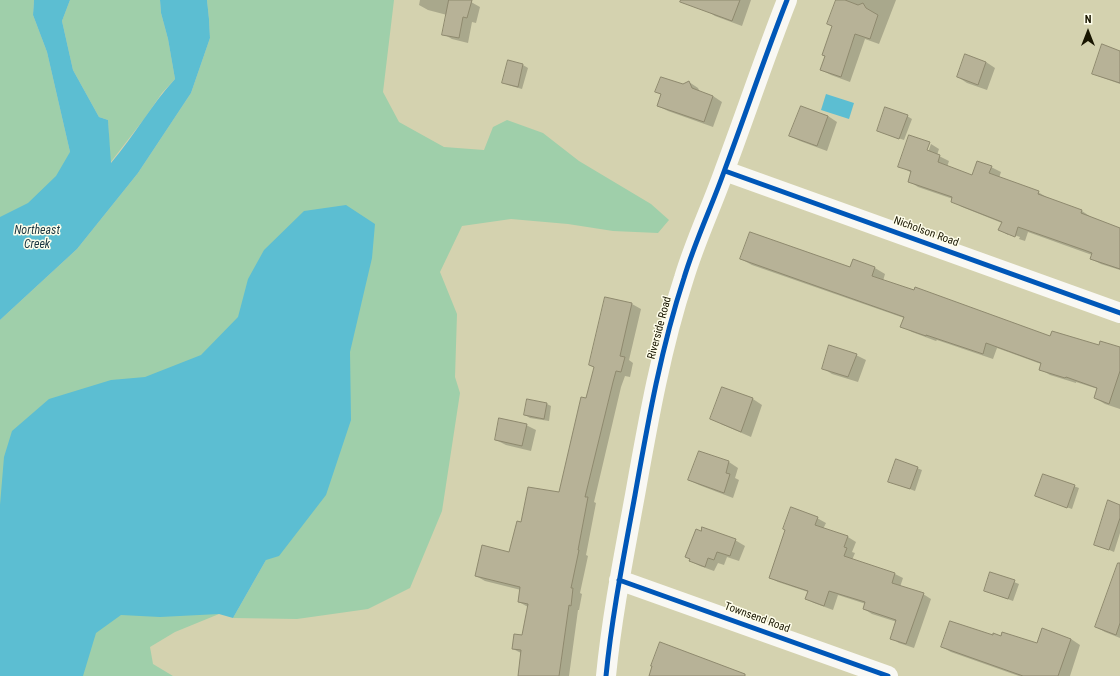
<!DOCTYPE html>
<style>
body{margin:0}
#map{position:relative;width:1120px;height:676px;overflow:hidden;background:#d4d2af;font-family:"Roboto Condensed",sans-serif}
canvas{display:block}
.north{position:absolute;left:1068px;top:12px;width:40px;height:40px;-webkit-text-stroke:3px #fffeeb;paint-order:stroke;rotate:0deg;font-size:11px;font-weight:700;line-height:16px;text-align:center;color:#181500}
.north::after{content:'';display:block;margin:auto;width:14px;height:18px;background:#181500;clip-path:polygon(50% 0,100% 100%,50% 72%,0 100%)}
</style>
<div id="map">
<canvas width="1120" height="676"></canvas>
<div class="north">N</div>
</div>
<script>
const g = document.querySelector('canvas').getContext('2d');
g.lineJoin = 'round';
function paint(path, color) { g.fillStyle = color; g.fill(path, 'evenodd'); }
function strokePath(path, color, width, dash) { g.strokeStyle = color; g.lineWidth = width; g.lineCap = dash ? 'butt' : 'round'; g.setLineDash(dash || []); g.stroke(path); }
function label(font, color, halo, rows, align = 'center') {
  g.font = font + ' "Roboto Condensed",sans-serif'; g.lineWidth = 3; g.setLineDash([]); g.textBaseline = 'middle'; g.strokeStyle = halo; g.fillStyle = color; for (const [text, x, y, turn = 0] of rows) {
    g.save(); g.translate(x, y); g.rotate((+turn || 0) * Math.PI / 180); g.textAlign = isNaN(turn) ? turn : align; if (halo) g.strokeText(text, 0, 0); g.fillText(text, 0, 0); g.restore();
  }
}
const green = new Path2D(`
 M0,0H34L33,15L47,52L70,152L69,186L0,249Z
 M70,0H160L161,13L168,39L175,79L162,93L144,119L110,163L108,120L99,117L73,70L62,21Z
 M207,0H394L383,92L399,122L444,147L484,150L493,127L507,120L543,133L579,161L651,204L669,220L658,233L613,231L568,224L511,219L462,226L440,272L457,314L455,377L460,393L442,511L410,588L368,609L297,619L233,618L266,560L251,542L219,614L175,632L150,647L153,664L173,676H0V320L77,249L138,173L191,93L210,38L209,19Z`);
const water = new Path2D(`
 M34,0H70L62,21L73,70L99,117L108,120L111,163C134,136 151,105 175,79L168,39L161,13L160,0H207L209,19L210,38L191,93L138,173L77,249L0,320V217L28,203L56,176L70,152L47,52L33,15Z
 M826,94L854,103L849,119L821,110Z
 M346,205L375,224L372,258L350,352L351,420L326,495L279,556L266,560L233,618L219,614L160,617L121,615L96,633L83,676H0V505L4,457L12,431L49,399L111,380L145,377L201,355L238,317L248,279L264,250L304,211Z`);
const shadow = new Path2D(`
 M420,0H465L471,2L480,7L476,23L472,22L468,43L452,39L443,34L447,15L428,10L419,5Z
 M710,0H751L742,26L715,16L706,10Z
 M837,0H896L879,44L865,39L850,82L831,75L821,70L833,26Z
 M1120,52V84L1098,76Z
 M509,61L523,65L528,68L522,89L508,85L504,83Z
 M986,62L995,68L987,90L967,83L958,77Z
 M689,82L698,88L700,92L713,96L722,102L713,127L668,111L658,106L662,95L657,92L683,85Z
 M801,107L828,116L837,122L827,151L800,141L790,136Z
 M907,116L912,119L904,140L883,133Z
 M910,137L930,144H929L925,155H927L931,144L939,149L937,155L949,161L947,167L973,176L991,167L1001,172L999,178L1038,192L1048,198L1082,211L1091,217L1120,229V270L1101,264L1091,259L1092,255L1028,232L1025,241L1019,239L1020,237L1008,233V235L1000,230L1002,223L962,207L952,201L953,199L918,187L909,181L912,173L899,166Z
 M741,259L851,268L854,261L875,268L885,274L883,281L1051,337L1099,347L1120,348V409L1105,404L1095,398L1098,389L1076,382V383L1050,375L1040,369L1041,364L997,348L993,359L937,340L936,341L912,332L901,326L904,318L752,265Z
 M632,304L641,309L629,360L633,363L630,377L625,376L621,387L594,502L596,503L586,555L588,556L580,593L582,594L579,610H578L569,676H519L521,653L513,649L523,636L528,607L519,602L521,590L485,581L476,576L510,553L522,524L560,493L595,368L590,365Z
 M856,355L866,360L858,382L832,374L823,368Z
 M722,388L753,399L762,405L751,437L721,424Z
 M528,400L547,404L551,406L549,421L530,418L525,415Z
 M526,425L536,430L531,451L506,445L496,440Z
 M700,452L729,462L738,468L735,478L739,480L733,498L699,485L689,480Z
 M917,468L922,470L915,491L889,481Z
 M1043,475L1079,488L1072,509L1036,496Z
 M1120,506V533L1114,552L1095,544Z
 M817,518L826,523L823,529L848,537L856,542L852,552L855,553L852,560L895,574L903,578L900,587L923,594L931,599L914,648L899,643L891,638L897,622L872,614L864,609L866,604L838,595L833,610L814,603L806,599L808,592L778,582L770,578Z
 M735,540L745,546L739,561L727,557L724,565L718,563L714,571L700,566L690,561Z
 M991,573L1019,584L1013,601L985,591Z
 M1120,587V638L1105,632L1096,627Z
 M1043,630L1071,639L1080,645L1070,676H1019L951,652L942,647L993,636L1038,645Z`);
const building = new Path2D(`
 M449,0H472L467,18L463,17L459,38L442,35Z
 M681,0H740L732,21L680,2Z
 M836,0H845L858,5L863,3L866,8L878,15L870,39L855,34L841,77L820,70L825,56L822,55L832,26L827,24Z
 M1102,44L1120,51V83L1092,74Z
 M965,54L986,62L978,85L957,77Z
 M508,60L523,64L518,87L502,83Z
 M661,77L683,84L689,81L692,88L713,96L704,122L657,106L661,94L655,92Z
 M801,106L828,116L817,146L789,136Z
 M885,107L908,115L899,139L877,131Z
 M909,135L930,142L927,150L940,155L938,162L972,175L977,161L992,166L989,173L1039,191L1038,194L1082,210L1081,213L1120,228V269L1090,259L1092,253L1084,250L1018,227L1015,237L998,230L1002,222L951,202L952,197L908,182L911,171L898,167Z
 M750,232L850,267L853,259L875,267L872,276L914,290L915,287L1050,336L1052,331L1099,345L1100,341L1120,347V371L1109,404L1094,398L1097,388L1066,377L1065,378L1039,370L1041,363L986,343L983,354L926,335V336L900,327L904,317L740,259Z
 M605,297L632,303L620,356L625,357L621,372L616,371L613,382L585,497H588L578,550H579L571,588H573L571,606L569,605L559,676H518L521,650L512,649L514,634L522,635L528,604L518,602L520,587L475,576L482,545L509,552L517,521L521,522L528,487L559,492L581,397L586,398L594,367L589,365Z
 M829,345L857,354L848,377L822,369Z
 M722,387L753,398L741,432L710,419Z
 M527,399L547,403L544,419L524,415Z
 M499,418L527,424L522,446L495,440Z
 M699,451L729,461L726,473L730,474L724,493L688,480Z
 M896,459L918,467L910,489L888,482Z
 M1043,474L1075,485L1067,508L1035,496Z
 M1108,500L1120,505V518L1109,550L1094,545Z
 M791,507L818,517L815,525L848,536L844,547L847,548L844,556L895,573L892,583L924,593L906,644L890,639L896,620L863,609L865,602L829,591L824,606L805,599L808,591L769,578L785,530L783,529Z
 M702,527L736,539L730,556L717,552L714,560L708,558L705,567L689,561L690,559L685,557L696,529L701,531Z
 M1118,563H1120V623L1116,635L1095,627Z
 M990,572L1015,580L1008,599L984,591Z
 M950,621L993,635V633L1001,636L1002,632L1037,643L1042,628L1071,639L1058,676H1023L941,647Z
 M660,642L745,674V676H649L652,666H651Z`);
const minor = new Path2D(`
 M725,171L1120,313
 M619,580L888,676
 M606,676C612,615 624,555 635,495C648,422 661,348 684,278C695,241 712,206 725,169C746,113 765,56 787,0`);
const cycleway = new Path2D(`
 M725,171L1120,313
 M619,580L888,676
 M606,676C612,615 624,555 635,495C648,422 661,348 684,278C695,241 712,206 725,169C746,113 765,56 787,0`);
const streetNames = [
 ["Nicholson Road",926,232,20],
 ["Riverside Road",660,328,-75],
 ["Townsend Road",757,618,20]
];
const waterNames = [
 ["Northeast",37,231],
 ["Creek",37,245]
];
paint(green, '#9fcfaa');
paint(water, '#5cbed2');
paint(shadow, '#0003');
paint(building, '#b7b297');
strokePath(building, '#8e896e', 1);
strokePath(minor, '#f9f8f3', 20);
strokePath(cycleway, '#0057b8', 5);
label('11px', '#181500', '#fffeeb', streetNames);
label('italic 12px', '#1c3742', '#fffeeb', waterNames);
</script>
